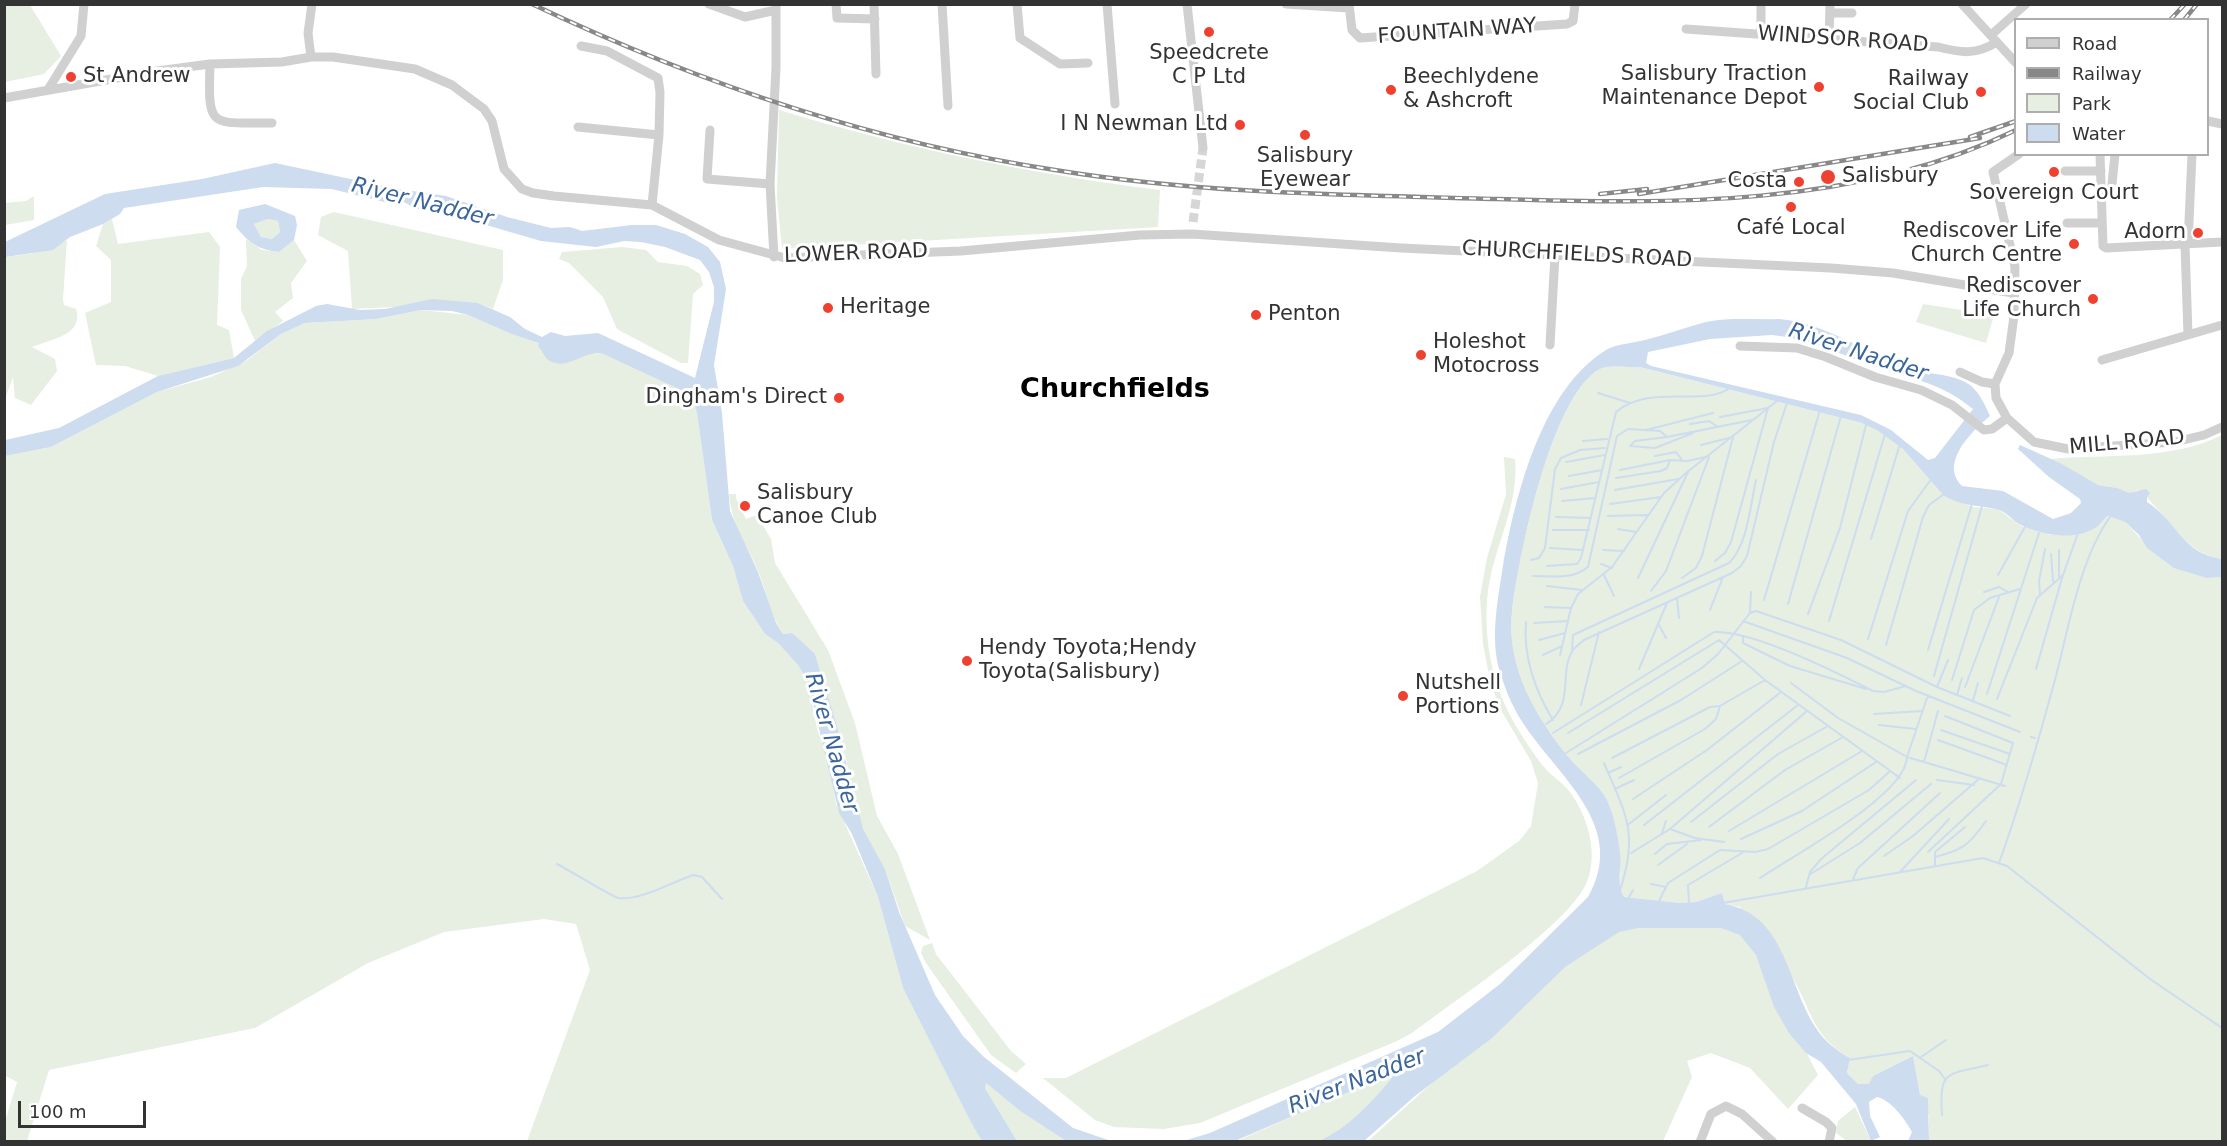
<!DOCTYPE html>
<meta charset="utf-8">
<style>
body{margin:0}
#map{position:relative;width:2227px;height:1146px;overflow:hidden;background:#fff;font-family:"DejaVu Sans",sans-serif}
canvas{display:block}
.frame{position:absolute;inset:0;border:6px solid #333;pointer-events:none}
.legend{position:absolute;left:2014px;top:18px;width:195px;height:138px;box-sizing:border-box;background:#fff;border:2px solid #adadad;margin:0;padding:8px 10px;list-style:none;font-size:18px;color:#333}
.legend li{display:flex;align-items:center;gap:12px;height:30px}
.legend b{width:30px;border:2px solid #adadad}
.scale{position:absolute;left:18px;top:1101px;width:128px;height:27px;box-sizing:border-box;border:3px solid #333;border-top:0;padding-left:8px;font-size:18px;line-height:21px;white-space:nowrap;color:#333;-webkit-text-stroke:4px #fff;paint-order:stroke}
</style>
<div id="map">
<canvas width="2227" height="1146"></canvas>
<div class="frame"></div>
<ul class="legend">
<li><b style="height:8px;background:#d0d0d0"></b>Road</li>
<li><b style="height:8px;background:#888"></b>Railway</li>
<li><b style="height:16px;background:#e6efe1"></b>Park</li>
<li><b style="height:16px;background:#cddcef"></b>Water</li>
</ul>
<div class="scale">100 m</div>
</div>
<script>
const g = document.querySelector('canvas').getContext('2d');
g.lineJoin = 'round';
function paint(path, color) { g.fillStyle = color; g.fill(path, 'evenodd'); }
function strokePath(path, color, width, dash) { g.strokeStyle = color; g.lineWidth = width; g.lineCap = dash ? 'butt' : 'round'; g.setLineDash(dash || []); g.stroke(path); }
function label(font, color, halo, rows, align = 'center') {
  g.font = font + ' "DejaVu Sans",sans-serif'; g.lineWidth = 6; g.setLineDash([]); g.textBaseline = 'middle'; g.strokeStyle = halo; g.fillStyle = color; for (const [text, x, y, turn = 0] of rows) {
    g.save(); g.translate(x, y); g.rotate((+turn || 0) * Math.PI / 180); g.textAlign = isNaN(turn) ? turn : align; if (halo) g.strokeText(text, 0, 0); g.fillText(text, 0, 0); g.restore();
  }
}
const green = new Path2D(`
 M5,4L30,5L61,56L44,74L5,82Z
 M779,110C904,148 1031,174 1160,190L1158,227L782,249L777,197Z
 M34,196V220L5,225V203L26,201Z
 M334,212L503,250V280L493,309L478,303L352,309L348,251L318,235L321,217Z
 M112,219L118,244L209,232L220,247L217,325L229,330L234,358L158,376L125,366L96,365L85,313L111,302V260L96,246L103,224Z
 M268,219L278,221L280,232L272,239L261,237L254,224Z
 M246,239L262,250L279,252L294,240L307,261L291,283L293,298L275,312L283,321L255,341L241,310V279L247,266Z
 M67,240L63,299L64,305L76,309C85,335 49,340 32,347L55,359L57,371L31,405L15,398L13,377L5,399V257C28,254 47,253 67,240Z
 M622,247L646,250L658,262L687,266L700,274L703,285L693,294L688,363H681L617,329L603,297L569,263L559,259L562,252Z
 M1923,304L1994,315L1986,343L1916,322Z
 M421,310L468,315L509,333L588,353L603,354L685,392L693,399L697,413L712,520L733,566L743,601L765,634L778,643L798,665L808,682L817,729L827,754L836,804L878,897L903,988L982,1141H527L590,970L576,924L544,919L444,932L368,963L255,1028L49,1070L27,1141H5L4,1125L17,1082L4,1075L5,456L51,447L157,392L211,377L246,361L281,334L305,323L376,319Z
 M1640,367L1862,423L1877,429L1903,449L1943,495L1973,507L1998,509L2021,526L2051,535L2088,532L2108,516L2125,522L2155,554L2207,578L2222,577V1141H1929V1115L1920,1095L1913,1056L1873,1076L1870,1084L1858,1085L1847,1073L1850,1058C1809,1034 1813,1009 1790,974C1774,951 1757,929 1740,907L1725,904L1722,893L1696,902L1681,903L1624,897C1618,885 1621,879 1620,867C1619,847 1615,818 1607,800C1598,783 1583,774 1571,760C1549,734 1526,699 1517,666C1512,648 1510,630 1512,612C1518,558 1551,396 1600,369C1610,364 1629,368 1640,367Z
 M2222,435V559C2181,553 2167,512 2138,490L2129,494L2117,488L2098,485L2049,459C2105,454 2171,461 2222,435Z
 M1504,457L1515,459C1519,501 1498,540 1490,579C1484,607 1486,643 1493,670C1500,704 1522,738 1543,766C1550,775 1562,782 1569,791C1588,815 1600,857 1585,886C1564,928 1453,1002 1412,1033L1395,1042L1200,1123L1164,1129L1114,1127L1095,1120L1043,1078H1066L1477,871L1519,841L1531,826L1538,783L1531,761L1502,712L1491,685L1483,644L1480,597L1487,558L1506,494Z
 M729,494H736V498L746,519L757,515L771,539L775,563L828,650L855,723L877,816L898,854L930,940L905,926L885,869L863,830L856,810L846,759L815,654L797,637L792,633L783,634C770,615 767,594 759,573C748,546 731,524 729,494Z
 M1610,921L1715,922L1745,932L1818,1075L1788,1109L1750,1068L1711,1053L1687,1061L1692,1077L1663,1141L1367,1142Z
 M932,943L936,954L1011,1051L1026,1064L1016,1073L991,1055L926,963L921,953L923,946Z
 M1390,1073L1393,1076C1377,1096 1345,1135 1320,1141C1300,1146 1257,1141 1235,1142Z
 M985,1082L1020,1111L1066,1141H1017L985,1088Z
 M1855,1107L1871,1141H1847L1836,1133L1838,1121Z`);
const water = new Path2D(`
 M275,163L393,188L446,196L507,217L551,228L570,227L582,231L632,225H656L685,234L708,247L720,262L726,289L714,365L722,413L730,511L758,572L776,623L783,634L792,633L797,637L815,654L836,723L863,829L885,869L899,912L935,995L963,1036L984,1057L1073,1128L1111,1141H1066L1020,1111L986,1083L985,1088L1017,1141H982L971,1122L903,988L878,897L852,834L839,813L808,682L798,665L778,643L765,634L743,601L733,566L712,520L697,413L693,399L685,392L603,354C584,349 569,371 550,361C544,358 543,351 538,346L539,343L509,333L468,315L452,311L421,310L376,319L305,323L281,334L238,366L157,392L51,447L5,456V440L59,428L158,376L234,358L267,331L316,306L327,304L360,310L385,309L432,299L478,303L510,317L525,329L542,337L551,332L565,336L598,333L695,378L714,302V287L709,272L700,260L665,247L641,242L624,241L596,247L541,241L438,211L416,209L404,202L392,204L332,189L263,187L124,208L120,214L103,224L70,237L53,250L5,257V242L105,194L202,179Z
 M265,204L295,216L297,225L294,240L279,252C259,250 249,243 236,227L239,210ZM268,219L278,221L280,232L272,239L261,237L254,224Z
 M1779,319C1824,323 1862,350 1903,367C1924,375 1951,372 1970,385C1980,393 1985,405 1990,416C1972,431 1939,463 1962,486L2003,491L2053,519L2071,513L2081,503L2080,499L2049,477L2018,449L2020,445L2060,463L2098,485L2117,488L2129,493L2146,489L2150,493L2147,497V502C2178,522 2181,553 2222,559V577L2207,578L2174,568L2147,548L2139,535L2125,522L2108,516C2103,519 2100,525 2095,528C2074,541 2043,535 2023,526C2013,522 2007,511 1996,509C1977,505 1960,506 1943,495L1903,449L1877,430L1862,423L1640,367C1629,368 1610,364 1600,369C1551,395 1518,559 1512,612C1510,630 1512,648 1517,666C1526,699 1549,734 1571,760C1583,774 1598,783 1607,800C1614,815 1618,837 1620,853C1622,869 1616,882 1624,897L1681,903L1696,902L1722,893L1725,904C1786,915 1787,984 1816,1028C1824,1041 1837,1051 1850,1058L1847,1073L1858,1084H1869L1873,1076L1913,1056L1920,1095L1928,1098L1929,1141H1908L1912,1132C1905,1119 1891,1100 1877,1097L1869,1102L1870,1116L1880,1137L1871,1141L1856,1104L1821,1062L1806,1053L1789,1033L1774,1007L1756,955L1740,935L1721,928H1638L1619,932L1565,967L1492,1038L1415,1096L1364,1141H1319C1349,1128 1373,1101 1393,1076L1390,1074L1235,1141L1180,1142L1210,1133L1438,1032L1500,984L1588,897C1629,826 1557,776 1523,723C1512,707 1503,684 1498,665C1491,632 1498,599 1503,566C1515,497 1541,390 1606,350C1616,344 1633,343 1645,340C1666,335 1686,327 1706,322C1729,317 1756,320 1779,319ZM1772,335C1813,339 1841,355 1879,368C1916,380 1941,383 1973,409L1935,458L1928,460L1891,430L1861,415L1651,366L1646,363L1648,352L1710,339Z`);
const stream = new Path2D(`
 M1598,393L1630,403
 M1690,424L1709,421L1718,427
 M1646,430L1713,413
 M1667,437L1635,441L1630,446L1655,448L1693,433
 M1583,441L1607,439
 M1655,456L1676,452L1682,460
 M1566,462L1605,455
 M1620,470L1670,460
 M1569,476L1602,470
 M1616,478L1661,471L1667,468L1670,460L1687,461L1706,457
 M1561,489L1599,482
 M1615,490L1678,479
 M1562,501L1595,498
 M1610,504L1661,497
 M1608,516L1647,515
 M1556,517L1591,518
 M1618,529L1636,532
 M1553,530H1589
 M1871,539L1900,444
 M1550,548L1583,550
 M1603,550L1624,551
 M2051,554L2053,581
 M1531,560L1539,558L1545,548L1555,469L1561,458L1580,450L1605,448
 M1715,561L1725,553L1731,542L1768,408L1720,417
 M1601,564L1612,568
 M1547,566L1577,564L1581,558L1616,412C1650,383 1706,408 1731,387
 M1604,575L1614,596
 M1998,575L2026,525
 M1533,576C1553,576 1572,580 1588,567L1617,436L1628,429L1660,431L1667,437L1752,420
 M2059,577V550
 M1638,578L1688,472
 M1682,578L1696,568L1702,556L1733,437L1701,445
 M1547,586L1582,590
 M1651,591L1666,571L1709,457
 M1984,592L1999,587L2008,592
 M2040,594L2039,581L2045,549
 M1677,598L1679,618
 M1764,600L1820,410
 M1788,604L1841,416
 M1545,607L1571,608
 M1710,610L1723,577
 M1750,613L1751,592
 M1808,614L1840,528L1866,425
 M1743,621L1847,658L1916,691L2020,732
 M1829,621L1885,434
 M1526,622C1523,656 1535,691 1553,720
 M1534,623L1567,621
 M1659,625L1666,638
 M1743,637V643L1790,666L1866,689
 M1868,639L1908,511L1932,478
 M1539,640L1565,633
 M1886,645L1923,517L1929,505L1944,494
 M1928,650L1972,504
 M1572,651L1573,635L1729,563C1748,544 1750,506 1756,480
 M1543,655L1562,646
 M1560,655L1571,608L1578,594L1612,567L1664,493L1686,473L1777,401
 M1639,669L1667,603
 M2036,669L2062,578L2078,533
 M1934,676L1982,506
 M1952,680L1974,610L1990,598L2020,589
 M1791,683L1838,718L1907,757L1928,695
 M1937,687L1948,660
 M1965,687L1999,597
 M1987,694L2039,533
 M1957,695L1962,678
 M1997,699L2037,598L2063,575
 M1973,700L1978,683
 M1581,705L1599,632
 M1874,714L1922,711
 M1546,724C1576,705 1558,672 1573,650C1576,646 1581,643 1584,640L1732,573L1741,566L1747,556L1774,442L1787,403
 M1879,725L1916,729
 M1941,730L2010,754
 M1553,733L1714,632C1752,630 1838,673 1873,691L1884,692L1906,686
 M1568,733L1719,640L1765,680L1900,778
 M2031,737L2035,738
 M1938,740L2007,765
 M1566,753L1702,668L1718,654L1750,613L1756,611L1841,640L1937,687L2010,716
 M1578,754L1681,700L1742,661
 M1612,758L1710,707L1720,706L1765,680
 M1924,762L1938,711
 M1604,763C1626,815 1639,833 1620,890
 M1608,773L1621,767
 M1619,778L1705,729L1716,719L1720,706
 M1937,780L1974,785
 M1615,789L1634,780
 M1633,799L1707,750L1781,692
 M1691,822L1778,754L1828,726
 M1629,824L1666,795
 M1644,825L1798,705
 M1709,827L1785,770L1843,737
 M1670,829L1807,711
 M1729,831L1862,751
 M1662,833L1666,821
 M1741,839L1802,811L1876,762
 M1928,852L2001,784L2013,743L1945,716
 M1631,853L1670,829L1695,838L1724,842
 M1655,854L1667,844L1701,840
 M1884,856L1913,836L1980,778
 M1935,857C1963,850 1969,845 1986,821
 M1999,863C2021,802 2039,739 2056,676C2069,626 2080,559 2110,517
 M557,864C567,869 613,897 618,898C641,901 673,881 694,875L702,877L722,899
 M1658,865L1687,844
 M1935,866V852L1965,827
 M1900,872L1949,819
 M1809,875L1860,843L1931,784
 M1760,878C1792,856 1906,796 1907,757L2005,786
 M1853,879L1858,868L1940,793
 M1651,884L1666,887
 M1806,887L1810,872L1821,859L1916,780
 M1628,899L1633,890
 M1658,903L1668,883L1720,850L1755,852L1768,849L1869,790L1889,772
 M1689,903L1688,885L1742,853
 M1723,903L1983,858L2007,866L2150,979L2222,1028
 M1921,1057L1946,1040
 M1848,1060L1910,1051L1939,1071L1945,1079
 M1942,1115C1939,1069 1947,1075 1988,1065`);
const minorTunnel = new Path2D(`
 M1193,222L1203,148`);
const minor = new Path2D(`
 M709,4L745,17L776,10
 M836,4L837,18L875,19
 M874,4L876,74
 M942,4L948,106
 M1017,4L1020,38L1060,64L1088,63
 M1107,4L1115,104
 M1187,4L1203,148
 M1286,4L1349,8
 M1349,4L1352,30L1360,38L1567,24L1573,21L1575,4
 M1962,4L2016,63
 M1830,13H1852
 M1686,29L1938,47C1962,53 1976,55 1997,42
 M1761,33V4
 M1991,35L2026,4
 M1829,40L1830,4
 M581,46L607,51L658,78L660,92L659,135
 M311,57L308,33L312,4
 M210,64C208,129 209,123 272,123
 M49,88L81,36L84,4
 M4,98L157,71L210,64L282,62L311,57H333L415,69L452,85L484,109L492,121L504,169L522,189L533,193L554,196L652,205L719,240L785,258L961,251L1140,235L1192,234L1401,248L1831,268L1893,273L2013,293
 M2208,121L2222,124
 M578,127L659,135L652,205
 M710,130L707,179L770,184
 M2019,154L1993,172L2015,267L2014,316L2009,353L1995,384L1996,398L2007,418L2034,442L2068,449L2175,442L2204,435L2222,427
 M2100,154L2103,246L2106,248L2222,242
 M2065,171H2101
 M2102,194H2111L2115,154
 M2067,223H2102
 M2188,244L2192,154
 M2185,245L2188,335
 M774,257L770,184L776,68V4
 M1550,345L1555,255
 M1740,346L1797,348L1826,357L1875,377L1921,390L1952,405L1984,430L1992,429L2007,418
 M2102,360L2222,325
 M1960,372L1982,382L1995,384
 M1802,1108L1826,1122L1832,1128L1829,1142
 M1700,1142L1711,1114L1726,1106L1742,1114L1773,1142`);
const rail = new Path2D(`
 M532,4C698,83 873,142 1055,170C1201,194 1349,195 1497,199C1670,204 1856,208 2016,130
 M2170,20L2185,4
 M2184,20L2197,4
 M1970,137L2016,121
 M1600,194L1647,189
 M1639,194L1980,138`);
const markers = [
 [1209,32,6,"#ef4130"],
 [71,77,6,"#ef4130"],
 [1819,87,6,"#ef4130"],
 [1391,90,6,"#ef4130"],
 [1981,92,6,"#ef4130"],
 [1240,125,6,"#ef4130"],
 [1305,135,6,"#ef4130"],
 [2054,172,6,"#ef4130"],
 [1828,177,8,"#ef4130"],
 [1799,182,6,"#ef4130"],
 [1791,207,6,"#ef4130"],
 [2198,233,6,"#ef4130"],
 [2074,244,6,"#ef4130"],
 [2093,299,6,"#ef4130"],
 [828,308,6,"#ef4130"],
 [1256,315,6,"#ef4130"],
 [1421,355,6,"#ef4130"],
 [839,398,6,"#ef4130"],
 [745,506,6,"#ef4130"],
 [967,661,6,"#ef4130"],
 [1403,696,6,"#ef4130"]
];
const streetNames = [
 ["FOUNTAIN WAY",1457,32,-4],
 ["WINDSOR ROAD",1843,40,4],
 ["LOWER ROAD",856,254,-2],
 ["CHURCHFIELDS ROAD",1577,255,3],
 ["MILL ROAD",2127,443,-5]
];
const poiNames = [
 ["Speedcrete",1209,54,"center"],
 ["C P Ltd",1209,78,"center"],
 ["Salisbury Traction",1807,75,"right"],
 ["Maintenance Depot",1807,99,"right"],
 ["St Andrew",83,77],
 ["Beechlydene",1403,78],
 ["& Ashcroft",1403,102],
 ["Railway",1969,80,"right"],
 ["Social Club",1969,104,"right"],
 ["I N Newman Ltd",1228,125,"right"],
 ["Salisbury",1305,157,"center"],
 ["Eyewear",1305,181,"center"],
 ["Salisbury",1842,177],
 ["Costa",1787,182,"right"],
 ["Sovereign Court",2054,194,"center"],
 ["Café Local",1791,229,"center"],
 ["Rediscover Life",2062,232,"right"],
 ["Church Centre",2062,256,"right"],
 ["Adorn",2186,233,"right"],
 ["Rediscover",2081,287,"right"],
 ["Life Church",2081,311,"right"],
 ["Heritage",840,308],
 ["Penton",1268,315],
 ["Holeshot",1433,343],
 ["Motocross",1433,367],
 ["Dingham's Direct",827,398,"right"],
 ["Salisbury",757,494],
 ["Canoe Club",757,518],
 ["Hendy Toyota;Hendy",979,649],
 ["Toyota(Salisbury)",979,673],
 ["Nutshell",1415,684],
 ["Portions",1415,708]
];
const waterNames = [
 ["River Nadder",422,203,14],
 ["River Nadder",1858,353,18],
 ["River Nadder",831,743,74],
 ["River Nadder",1357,1082,-21]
];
const districtNames = [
 ["Churchfields",1115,390]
];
paint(green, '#e6efe1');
paint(water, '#cddcef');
strokePath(stream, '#cddcef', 2);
strokePath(minorTunnel, '#d6d6d6', 9, [9, 4.5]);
strokePath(minor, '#d0d0d0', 9);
strokePath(rail, '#888', 4.5);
strokePath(rail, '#fff', 2, [7]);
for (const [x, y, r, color] of markers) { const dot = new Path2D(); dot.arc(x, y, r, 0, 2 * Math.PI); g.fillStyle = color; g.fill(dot); strokePath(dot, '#fff', 2); }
label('21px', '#333', '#fff', streetNames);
label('21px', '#333', '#fff', poiNames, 'left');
label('italic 22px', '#3a669b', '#fff', waterNames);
label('bold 27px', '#000', '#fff', districtNames);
</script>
